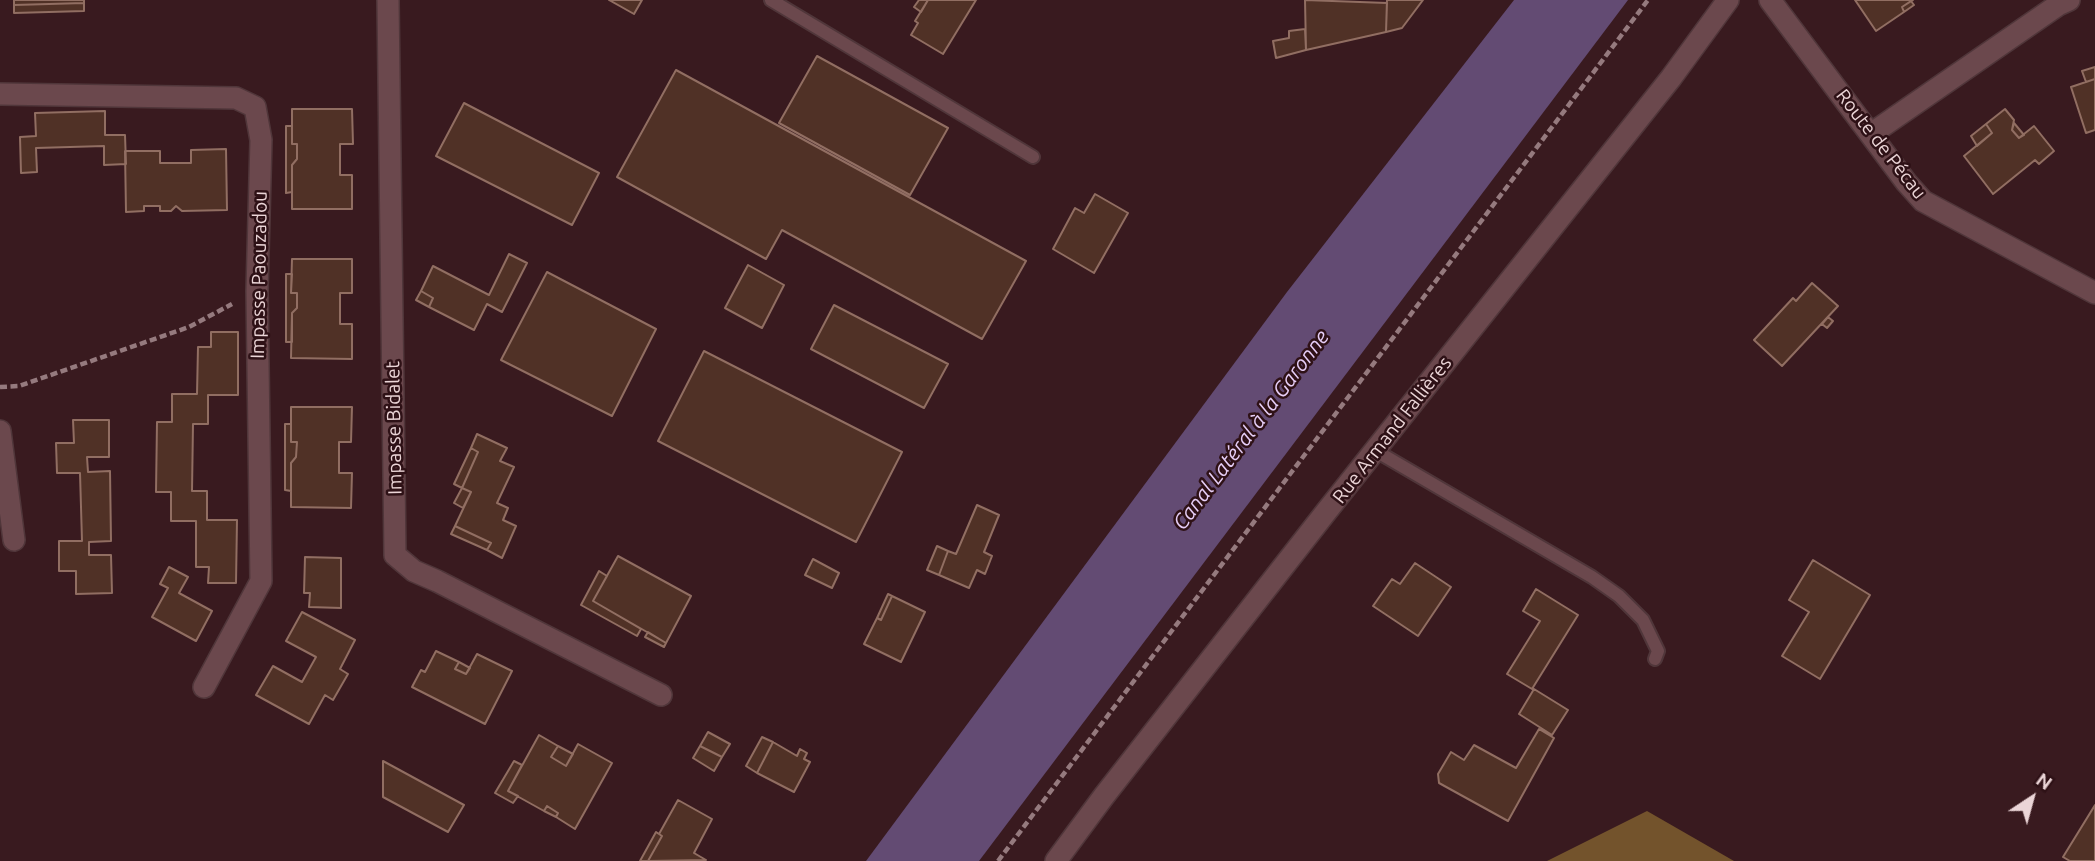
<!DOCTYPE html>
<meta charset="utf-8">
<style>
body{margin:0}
#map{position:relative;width:2095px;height:861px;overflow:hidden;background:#391a1f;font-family:Ubuntu,sans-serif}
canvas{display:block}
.north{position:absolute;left:1997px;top:763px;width:70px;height:70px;-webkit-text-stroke:5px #2e1116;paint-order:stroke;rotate:36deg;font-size:19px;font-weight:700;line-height:28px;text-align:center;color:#ebd5d7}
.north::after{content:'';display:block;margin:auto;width:24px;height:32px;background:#ebd5d7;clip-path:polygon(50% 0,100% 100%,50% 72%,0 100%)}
</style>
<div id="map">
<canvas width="2095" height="861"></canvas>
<div class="north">N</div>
</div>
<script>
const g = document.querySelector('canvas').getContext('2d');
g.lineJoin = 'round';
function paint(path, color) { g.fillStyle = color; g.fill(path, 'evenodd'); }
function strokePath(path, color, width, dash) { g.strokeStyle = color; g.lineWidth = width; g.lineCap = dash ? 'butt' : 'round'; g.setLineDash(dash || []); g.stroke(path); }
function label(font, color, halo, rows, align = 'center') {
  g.font = font + ' Ubuntu,sans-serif'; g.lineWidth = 5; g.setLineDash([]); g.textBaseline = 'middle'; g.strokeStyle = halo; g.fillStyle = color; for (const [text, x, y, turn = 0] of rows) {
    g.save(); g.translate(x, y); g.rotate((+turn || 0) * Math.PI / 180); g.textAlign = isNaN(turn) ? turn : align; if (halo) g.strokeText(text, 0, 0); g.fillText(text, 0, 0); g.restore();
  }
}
const forest = new Path2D(`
 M1647,811L1734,861H1547Z`);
const water = new Path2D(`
 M1514,0H1628L979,861H866L1287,292Z`);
const building = new Path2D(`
 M14,0H84V3L14,5Z
 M609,0H642L634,14Z
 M919,0H928L921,12L914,7Z
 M928,0H976L943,54L911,35L918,23L915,21Z
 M1305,0L1387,3L1386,32L1306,50Z
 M1387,0H1423L1402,28L1386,32Z
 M1855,0H1913L1902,7L1904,12L1876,31Z
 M1911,1L1914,5L1904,12L1902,7Z
 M84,3V11L14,13V5Z
 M1305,29L1306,50L1276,58L1273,41L1289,38V31Z
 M817,56L948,128L910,195L779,123Z
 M2095,67V79L2086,82L2082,71Z
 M676,70L1026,261L982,339L782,230L766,259L617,177Z
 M2095,79V130L2086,133L2071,87Z
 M464,103L599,173L572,225L436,156Z
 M292,109H352L353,144H340V175H352V209H292V165L297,159V144H292Z
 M2005,109L2014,120L2012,130L2019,138L2034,126L2054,151L2039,164L2035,160L1993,194L1964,156L1992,133L1986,124Z
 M105,111V135H125L126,164L104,165V146L36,148L37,172L21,173L20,137L36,136L35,113Z
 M2014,123L2024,135L2019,138L2012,130Z
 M1986,124L1992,133L1977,146L1971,136Z
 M286,126H292V144H297V159L292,165V192L286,193Z
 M226,149L227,210L182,211L176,206L171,211H160V206H144V211L126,212L125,151H160V163H191V150Z
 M1095,194L1128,213L1094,273L1053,249L1075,208L1084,213Z
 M509,254L527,263L502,312L487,304L474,330L429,307L433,298L421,291L433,266L489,295Z
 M292,259H352V293H340V324H352V359L291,358L292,313L297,308V293H291Z
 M748,265L784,285L762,328L725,308Z
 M547,272L656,329L612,416L501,360Z
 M286,274H292L291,293H297V308L292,313V342H286Z
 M1812,283L1838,306L1782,366L1754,340L1793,298L1796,301Z
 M421,291L433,298L429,307L416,300Z
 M834,305L948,364L924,408L811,349Z
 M1828,317L1833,321L1827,328L1822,324Z
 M211,332H238V395H208V424H193L192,491H207V520H237L236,583H208L209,567H196V521H171V492H156L157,422H172V394H197L198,347H211Z
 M704,351L902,452L856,542L658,441Z
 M291,407H352L351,442H339V473H352L351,508L291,507V463L296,457L297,442H291Z
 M73,420H109V457H87L88,472L110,471L111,541L89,542V555H111L112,593L76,594V571H59V541H82L80,473H57L56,443H74Z
 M285,424H291V442H297L296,457L291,463V491L285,490Z
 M477,434L507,448L500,461L514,467L497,503L508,508L503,520L516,526L502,558L487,550L491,543L455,526L471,492L462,488L478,452L471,448Z
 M471,448L478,452L462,488L454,484Z
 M462,488L471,492L463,508L454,503Z
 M977,505L999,515L984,552L992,556L985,574L977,570L969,588L939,575L948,551L956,554Z
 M455,526L491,543L487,550L451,534Z
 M937,546L948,551L939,575L927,570Z
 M618,556L691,596L666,643L593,601Z
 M305,557L341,558V608L309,607L310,593H304Z
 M813,559L839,573L832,588L805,575Z
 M1813,560L1870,595L1820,679L1782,656L1809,612L1789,600Z
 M1415,563L1451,587L1418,636L1373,606L1392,579L1400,584Z
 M169,567L188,577L179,593L212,611L196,641L152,617L168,588L160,584Z
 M599,571L607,576L593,601L641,629L637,636L581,605Z
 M1536,589L1578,615L1532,689L1507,674L1540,621L1523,611Z
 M888,594L892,596L881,620L877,618Z
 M892,596L925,612L901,662L864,644L877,618L881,620Z
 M302,612L355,640L340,669L348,674L333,700L325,695L309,724L256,695L273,666L302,682L316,657L286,641Z
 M648,632L666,643L664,647L645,637Z
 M436,651L459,662L455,669L466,674L477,654L512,671L485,724L412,687L421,670L425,672Z
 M459,662L470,668L466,674L455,669Z
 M1534,689L1568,710L1552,735L1519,714Z
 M1539,729L1554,738L1508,821L1439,783L1438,774L1451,752L1464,760L1474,745L1516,768Z
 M708,732L730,744L722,757L700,746Z
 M539,735L558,746L551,757L566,766L578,744L612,763L575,829L556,817L558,813L547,806L544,811L508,791Z
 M762,737L773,742L757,773L746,766Z
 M773,742L797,756L800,749L807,753L804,759L810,762L794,792L757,773Z
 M558,746L573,754L566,766L551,757Z
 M700,746L722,757L714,771L693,758Z
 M383,761L464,805L448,832L383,797Z
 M514,761L522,765L508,791L518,796L513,803L495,793Z
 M678,800L712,819L694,853L706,860L648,861L662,836L659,834Z
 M2095,805V861H2070L2063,857Z
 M547,806L558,813L556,817L544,811Z
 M656,832L662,836L648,861H640Z`);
const path = new Path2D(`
 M0,387L19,386L189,327L232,304
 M998,861L1648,0`);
const lane = new Path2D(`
 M771,0L1033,157
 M1376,451L1592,577L1619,596L1643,620L1658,651L1655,659`);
const street = new Path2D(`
 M388,0L395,555L414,571L437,581L661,695
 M1770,0L1906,182L1923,201L2095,293
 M0,94L236,98L255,107L261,140L257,291L261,581L204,687
 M1871,134L2058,5L2069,0
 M0,431L14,540
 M1056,861L1104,796L1326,512L1671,78L1728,0`);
const streetNames = [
 ["Route de Pécau",1881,144,52],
 ["Impasse Paouzadou",259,275,-89],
 ["Impasse Bidalet",394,428,-91],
 ["Rue Armand Fallières",1392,430,-52]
];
const waterNames = [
 ["Canal Latéral à la Garonne",1251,430,-53]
];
paint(forest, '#73532c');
paint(water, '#634b73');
paint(building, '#503126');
strokePath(building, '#916e62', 2);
strokePath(lane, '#50363a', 16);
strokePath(street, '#50363a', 24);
strokePath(path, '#957a7e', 4.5, [7, 3.5]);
strokePath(lane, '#6b484d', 12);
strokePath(street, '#6b484d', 21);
label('19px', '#ebd5d7', '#2e1116', streetNames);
label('italic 21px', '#e6cef7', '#2e1116', waterNames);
</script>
